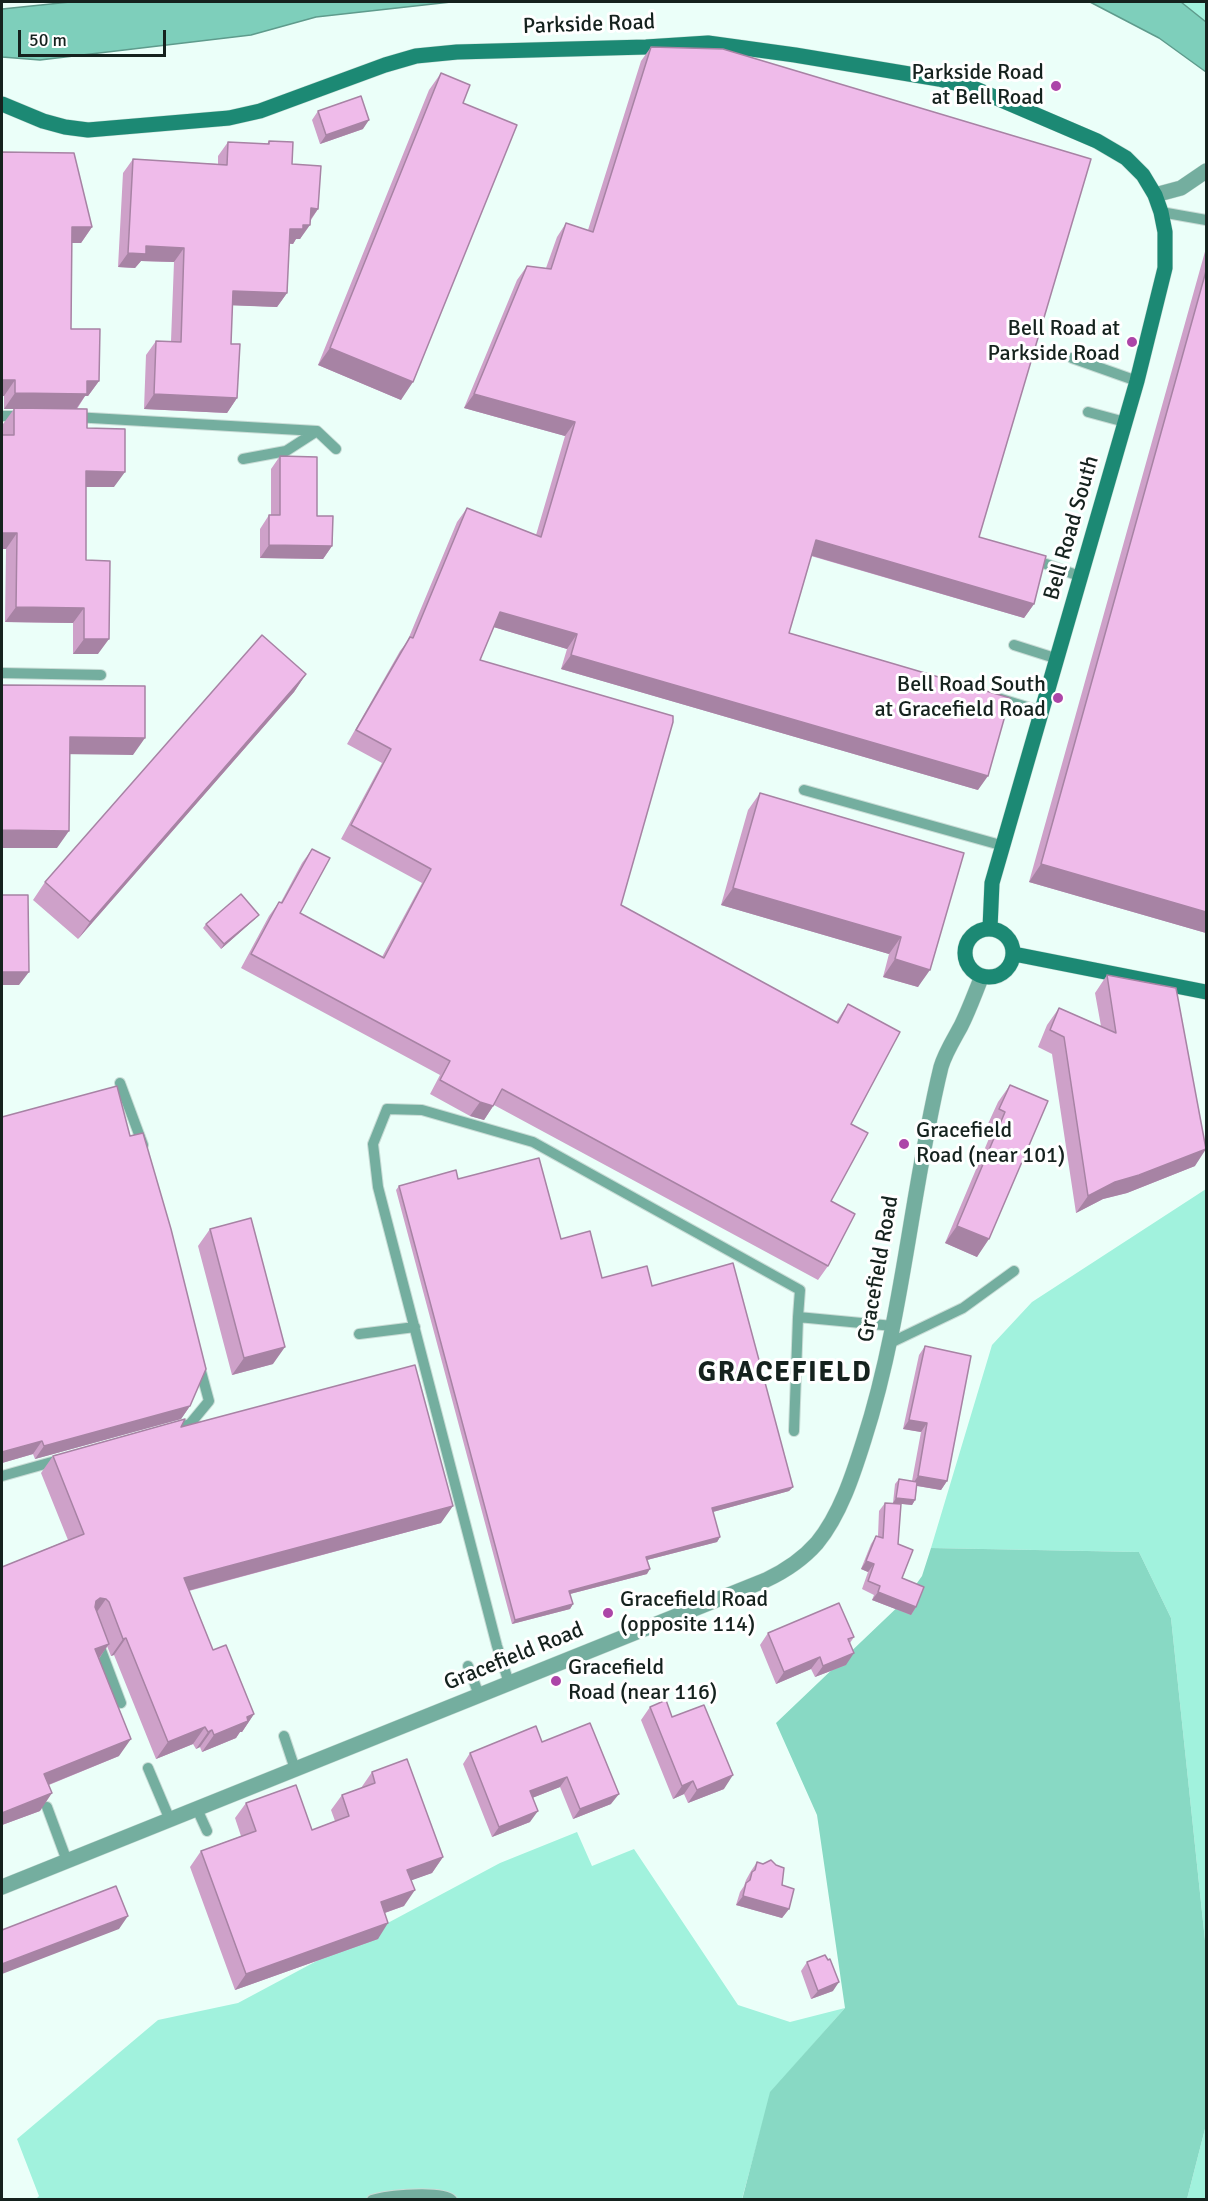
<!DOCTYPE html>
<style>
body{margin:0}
#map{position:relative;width:1208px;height:2201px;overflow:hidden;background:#ebfff9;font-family:Signika,sans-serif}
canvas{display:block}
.frame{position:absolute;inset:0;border:3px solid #15221e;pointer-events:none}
.scale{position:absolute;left:18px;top:30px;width:148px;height:27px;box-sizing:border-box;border:3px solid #15221e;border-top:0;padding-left:8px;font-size:18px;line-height:21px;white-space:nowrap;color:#15221e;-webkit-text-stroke:4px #fff;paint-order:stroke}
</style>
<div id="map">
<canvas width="1208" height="2201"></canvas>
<div class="frame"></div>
<div class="scale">50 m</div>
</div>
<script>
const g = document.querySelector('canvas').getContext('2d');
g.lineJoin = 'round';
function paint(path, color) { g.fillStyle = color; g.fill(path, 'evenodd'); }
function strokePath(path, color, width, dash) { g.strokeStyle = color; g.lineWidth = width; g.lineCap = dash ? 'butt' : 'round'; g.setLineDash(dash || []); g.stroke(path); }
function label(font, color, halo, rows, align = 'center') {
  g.font = font + ' Signika,sans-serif'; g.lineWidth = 6; g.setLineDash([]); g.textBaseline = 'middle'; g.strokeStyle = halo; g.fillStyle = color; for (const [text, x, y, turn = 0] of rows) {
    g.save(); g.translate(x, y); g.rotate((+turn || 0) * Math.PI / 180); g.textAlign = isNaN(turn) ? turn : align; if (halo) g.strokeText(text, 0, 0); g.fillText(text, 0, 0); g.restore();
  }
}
const green = new Path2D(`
 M1181,2H1206V22Z
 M1206,1189V1950L1171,1618L1139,1552L931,1548L992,1345L1032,1302Z
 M577,1832L592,1866L634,1849L738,2005L790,2022L845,2008L771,2092L742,2199H36L39,2196L17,2139L158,2020L238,2003L500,1863Z
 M1206,2125V2199H1187Z`);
const forest = new Path2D(`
 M931,1548L1139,1552L1171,1618L1206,1950V2125L1187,2199L742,2200L770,2092L845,2008L817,1815L776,1723L905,1600L922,1576Z`);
const water = new Path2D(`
 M70,2H451L316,17L251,35L40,60L2,57V9Z
 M1090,2H1181L1206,22V72L1159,38Z`);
const service = new Path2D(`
 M1161,212L1206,220
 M1072,358L1137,381
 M1088,412L1125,422
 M2,416H22
 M74,417L317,431L336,449
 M243,459L286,451L317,431
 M1046,564L1082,577
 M1014,645L1058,659
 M2,673L101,675
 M998,698L1043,712
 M804,790L1004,846
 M120,1083L143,1145
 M359,1334L415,1327
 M890,1343L963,1308L1014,1271
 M170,1431L190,1424L209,1401L199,1364
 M794,1431L798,1317
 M2,1476L59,1460
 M98,1642L121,1703
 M468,1666L479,1695
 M509,1683L497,1646L378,1187L373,1144L387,1109L422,1110L533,1142L800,1290L798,1317L893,1326
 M284,1736L295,1769
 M148,1768L170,1820
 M47,1807L67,1861
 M197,1809L207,1831
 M372,2200C387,2195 442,2190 452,2200`);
const minor = new Path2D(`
 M1155,195L1181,188L1206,171
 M2,1887L766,1580C785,1571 803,1559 817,1543C840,1515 853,1475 864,1440C903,1319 911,1190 941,1067C945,1053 954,1039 961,1026C969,1010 975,993 982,976`);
const secondary = new Path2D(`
 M2,104L43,121L65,127L88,130L229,118L260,111L385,65L416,56L457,52L646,47L708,43L795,55L939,79L971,87L1097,141L1126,158L1143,175L1155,195L1161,212L1165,232V268L1137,381L992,883L990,928
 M965 953a24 24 0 1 1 48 0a24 24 0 1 1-48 0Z
 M1014,954L1206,992`);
const wall = new Path2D(`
 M651,47L979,537L1034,604L1024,618L811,556L789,633L978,790L561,669L567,649L494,627L480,660L621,905L836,1022L848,1004L851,1124L831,1201L828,1266L818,1280L494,1105L484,1120L470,1116L430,1094L440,1075L241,968L269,916L279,902H281L302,863L312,849L300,913L382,957L422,883L341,839L382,763L347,744L400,651L407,642L457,522L467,508L536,535L565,436L464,408L517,280L527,266L546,268L557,237L566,223L588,230L641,61Z
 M441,73L463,103L401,400L318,365L429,90Z
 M318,111L363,129L320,144L312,120Z
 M269,141L292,164L318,209L311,220L300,239H296L293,244L289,243L287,293L277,307L232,305L231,344L237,398L227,413L144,409L146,355L156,341H171L174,262L141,261L135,268L118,267L123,173L133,159L218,164V156L228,142L267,144Z
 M2,152L92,227L81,243H72L71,329L99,381L88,396H85L77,409L114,487H86V560L98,654H73V623L5,622L6,549H2V435H3V424L14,409H4V396H2Z
 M1206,248V933L1029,882Z
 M280,456L332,546L323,559L260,558V529L269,515H271V469Z
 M306,674L294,692L78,939L33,900L45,882Z
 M760,793L964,853L918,987L883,977L889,954L721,905L748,810Z
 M255,919L221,949L203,928L206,924Z
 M1107,975L1195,1166L1127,1193L1103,1199L1076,1213L1052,1054L1038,1047L1047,1025L1059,1008L1101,1026L1095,993Z
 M1010,1085L1048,1101L977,1257L945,1243L993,1129L987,1126L998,1102Z
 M2,1117L190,1406L181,1419L35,1459L33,1454L2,1463Z
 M458,1179L561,1239L602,1278L652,1286L793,1487L789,1491L713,1512L720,1537L717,1542L647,1560V1574L570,1594L573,1604L570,1609L512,1624L396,1190L399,1186Z
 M210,1229L273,1364L232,1375L198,1246Z
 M925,1346L947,1481L941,1490L917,1486L915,1500L912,1505L893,1503L895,1484L899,1479L912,1481L921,1432L903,1429L919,1355Z
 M181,1427L441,1523L189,1591L213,1650L254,1714L242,1732H240L236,1738L202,1752L200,1747L196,1749L193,1744L156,1759L114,1655L111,1656L107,1646L99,1659L119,1756L49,1785L40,1811L2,1825V1567L68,1540L41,1473L53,1456Z
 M885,1503L898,1544L902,1578L916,1607L911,1615L872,1600L874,1595L862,1589L868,1572L861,1569L871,1544L876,1536H878L879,1511Z
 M768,1633L854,1637L850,1643L846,1665L815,1677L811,1669L776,1684L760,1645Z
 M650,1707L672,1717L724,1789L688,1803L684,1794L673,1799L641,1720Z
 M542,1742L611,1804L573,1819L560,1787L532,1798L530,1822L492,1837L463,1764L470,1753Z
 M372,1772L443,1857L432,1873L411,1880L404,1906L385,1913L378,1939L235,1990L190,1867L201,1851L241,1836L235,1818L246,1803L312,1830L335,1821L331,1810L342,1795L361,1788Z
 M757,1862L782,1885L789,1909L782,1918L736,1905L740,1892L744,1886L746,1880L751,1871Z
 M807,1962L833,1991L811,1999L801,1971Z`);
const shadedWall = new Path2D(`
 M369,120L363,129L320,144L326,135Z
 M311,208L318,209L308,223Z
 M303,225H310L300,239H296L293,244L280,243L290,229Z
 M72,227H92L81,243H61Z
 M146,246L184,248L174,262L141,261L135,268L118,267L128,253Z
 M233,291L287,293L277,307L223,305Z
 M330,348L413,382L401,400L318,365Z
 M2,380H15L4,396H2Z
 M87,381H99L88,396H85L76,409H4L15,393Z
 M154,394L237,398L227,413L144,409Z
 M474,394L575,422L565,436L464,408Z
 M86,471L125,472L114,487H76Z
 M2,533H17L6,549H2Z
 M816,540L1034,604L1024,618L806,554Z
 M269,545L332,546L323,559L260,558Z
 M16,607L84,608L73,623L5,622Z
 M500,612L577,634L567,649L490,626Z
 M84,639H109L98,654H73Z
 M571,655L988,776L978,790L561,669Z
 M306,674L294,692L78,939L90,922Z
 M70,737L145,738L133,755L58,754Z
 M2,830L69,831L57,848H2Z
 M1041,864L1206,912V933L1029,882Z
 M733,888L901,937L889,954L721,905Z
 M259,915L255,919L221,949L224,944Z
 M895,959L930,970L918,987L883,977Z
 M2,972H29L19,985H2Z
 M480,1102L493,1106L484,1120L470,1116Z
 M1206,1149L1195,1166L1127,1193L1103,1199L1076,1213L1088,1196L1115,1182Z
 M957,1226L989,1239L977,1257L945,1243Z
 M285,1347L273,1364L232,1375L244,1358Z
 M190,1406L181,1419L35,1459L44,1446Z
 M909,1420L927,1423L921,1432L903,1429Z
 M42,1441L33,1454L2,1463V1452Z
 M918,1476L947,1481L941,1490L912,1485Z
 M793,1487L789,1491L709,1513L712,1508Z
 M896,1498L915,1500L912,1505L893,1503Z
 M453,1506L441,1523L172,1595L184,1578Z
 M720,1537L717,1542L643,1561L646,1557Z
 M866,1561L874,1564L868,1572L861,1569Z
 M650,1569L647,1574L566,1595L569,1591Z
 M878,1592L916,1607L911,1615L872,1600Z
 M100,1598L106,1599L94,1616L96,1601Z
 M573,1604L570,1609L512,1624L515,1620Z
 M126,1638L114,1655L111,1656L123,1639Z
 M109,1644L97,1661L95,1649Z
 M854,1653L846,1665L815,1677L823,1666Z
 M820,1657L811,1669L776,1684L784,1672Z
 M254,1714L242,1732H240L236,1738L202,1752L214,1735L247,1717Z
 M205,1727L193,1744L156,1759L168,1742Z
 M212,1730L200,1747L196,1749L208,1732Z
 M131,1739L119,1756L33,1791L44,1774Z
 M733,1775L724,1789L688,1803L697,1790Z
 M567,1777L560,1787L522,1802L530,1791Z
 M693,1781L684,1794L673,1799L682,1786Z
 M52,1793L40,1811L2,1825V1813Z
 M619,1794L611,1804L573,1819L580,1809Z
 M538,1811L530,1822L492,1837L499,1827Z
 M443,1857L432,1873L396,1886L407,1870Z
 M415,1890L404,1906L370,1918L381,1902Z
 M743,1896L789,1909L782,1918L736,1905Z
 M128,1916L119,1929L2,1974V1964Z
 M388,1923L378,1939L235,1990L246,1974Z
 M839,1982L833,1991L811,1999L818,1991Z`);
const building = new Path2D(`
 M651,47L723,49L1091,159L979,537L1046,556L1034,604L816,540L789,633L1010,698L988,776L571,655L577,634L500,612L480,660L673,716V722L621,905L838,1023L848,1004L900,1032L851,1124L868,1133L831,1201L855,1214L828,1266L502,1089L493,1106L480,1102L440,1080L450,1061L251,954L279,902L282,903L312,849L330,858L300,913L384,958L431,869L351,825L391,749L356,730L410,637L413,638L467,508L541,537L575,422L474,394L527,266L551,269L566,223L593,232Z
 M441,73L470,85L463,103L517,125L413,382L330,348Z
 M361,96L369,120L326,135L318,111Z
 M269,141L293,142L292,164L321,166L318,209L311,208L310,225H303V229H290L287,293L233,291L231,344H240L237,398L154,394L156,341L181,342L184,248L146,246V254L128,253L133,159L227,165L228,142L269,144Z
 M2,152L74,153L92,227H72L71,329H100L99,381H87V394L15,393V380H2Z
 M1206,271V912L1041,864Z
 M14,408L87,409V428L125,429V472L86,471V560L110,561L109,639H84V608L16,607L17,533H2V435H14Z
 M280,456L317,457V516H333L332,546L269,545V515H280Z
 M262,635L306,674L90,922L45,882Z
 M2,685L145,686V738L70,737L69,831L2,830Z
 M760,793L964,853L930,970L895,959L901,937L733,888Z
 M241,894L259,915L224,944L206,924Z
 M2,895H28L29,972H2Z
 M1107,975L1176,988L1206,1149L1139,1175L1115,1182L1088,1196L1064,1037L1050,1030L1059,1008L1116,1033Z
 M1010,1085L1048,1101L989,1239L957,1226L1005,1112L999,1109Z
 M117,1086L130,1136L143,1133L148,1150L171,1229L206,1369L190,1406L44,1446L42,1441L2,1452V1117Z
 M539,1158L561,1239L590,1231L602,1278L647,1266L652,1286L733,1263L793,1487L712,1508L720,1537L646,1557L650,1569L569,1591L573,1604L515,1620L399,1186L456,1170L458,1179Z
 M251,1218L285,1347L244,1358L210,1229Z
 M925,1346L971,1356L947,1481L918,1476L927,1423L909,1420Z
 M415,1365L453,1506L184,1578L213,1650L226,1645L254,1714L247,1717L248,1721L214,1735L212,1730L208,1732L205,1727L168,1742L126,1638L123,1639L109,1602L106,1599L100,1598L96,1601L95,1607L109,1644L95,1649L131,1739L44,1774L52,1793L2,1813V1567L84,1534L53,1456L185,1419L181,1427Z
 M899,1479L917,1482L915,1500L896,1498Z
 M885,1503L901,1504L898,1544L913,1550L902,1578L924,1587L916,1607L878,1592L880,1586L868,1581L874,1564L866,1561L876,1536L883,1538Z
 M839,1603L854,1637L848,1639L854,1653L823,1666L820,1657L784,1672L768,1633Z
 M666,1700L672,1717L704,1705L733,1775L697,1790L693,1781L682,1786L650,1707Z
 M590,1723L619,1794L580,1809L567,1777L530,1791L538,1811L499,1827L470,1753L536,1726L542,1742Z
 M407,1759L443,1857L407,1870L415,1890L381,1902L388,1923L246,1974L201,1851L256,1831L246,1803L296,1785L312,1830L349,1816L342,1795L375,1783L372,1772Z
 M771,1860L776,1865L784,1868L782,1885L794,1889L789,1909L743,1896L746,1883L750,1880L752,1872L755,1870L757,1862L763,1864Z
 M116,1886L128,1916L2,1964V1930Z
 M825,1955L828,1960L830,1959L839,1982L818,1991L807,1962Z`);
const markers = [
 [1056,86,6,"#ac45a8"],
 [1132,342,6,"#ac45a8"],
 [1058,698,6,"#ac45a8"],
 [904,1144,6,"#ac45a8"],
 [608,1613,6,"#ac45a8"],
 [556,1681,6,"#ac45a8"]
];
const streetNames = [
 ["Parkside Road",589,25,-2],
 ["Bell Road South",1072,528,-74],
 ["Gracefield Road",879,1269,-80],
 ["Gracefield Road",514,1657,-22]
];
const poiNames = [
 ["Parkside Road",1044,73],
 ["at Bell Road",1044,98],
 ["Bell Road at",1120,329],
 ["Parkside Road",1120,354],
 ["Bell Road South",1046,685],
 ["at Gracefield Road",1046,710],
 ["Gracefield",916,1131,"left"],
 ["Road (near 101)",916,1156,"left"],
 ["Gracefield Road",620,1600,"left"],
 ["(opposite 114)",620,1625,"left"],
 ["Gracefield",568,1668,"left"],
 ["Road (near 116)",568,1693,"left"]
];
const districtNames = [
 ["GRACEFIELD",785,1374]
];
paint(green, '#a1f2dd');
paint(forest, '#88d9c4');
paint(water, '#7ecfbb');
strokePath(water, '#5e9b8c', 1.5);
strokePath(service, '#c9dcd6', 12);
strokePath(minor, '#c9dcd6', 16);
strokePath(secondary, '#c9dcd6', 16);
strokePath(service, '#74ae9f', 10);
strokePath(minor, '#74ae9f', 15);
strokePath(secondary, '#1c8974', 15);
paint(wall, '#cea1c9');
paint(shadedWall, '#a783a4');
paint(building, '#efbbea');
strokePath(building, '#a783a4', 1.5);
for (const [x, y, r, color] of markers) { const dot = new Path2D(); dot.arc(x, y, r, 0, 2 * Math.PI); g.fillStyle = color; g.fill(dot); strokePath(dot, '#fff', 2); }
label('22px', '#15221e', '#fff', streetNames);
label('22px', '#15221e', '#fff', poiNames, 'right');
g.letterSpacing = '1.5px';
label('bold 28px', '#15221e', '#fff', districtNames);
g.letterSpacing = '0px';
</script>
